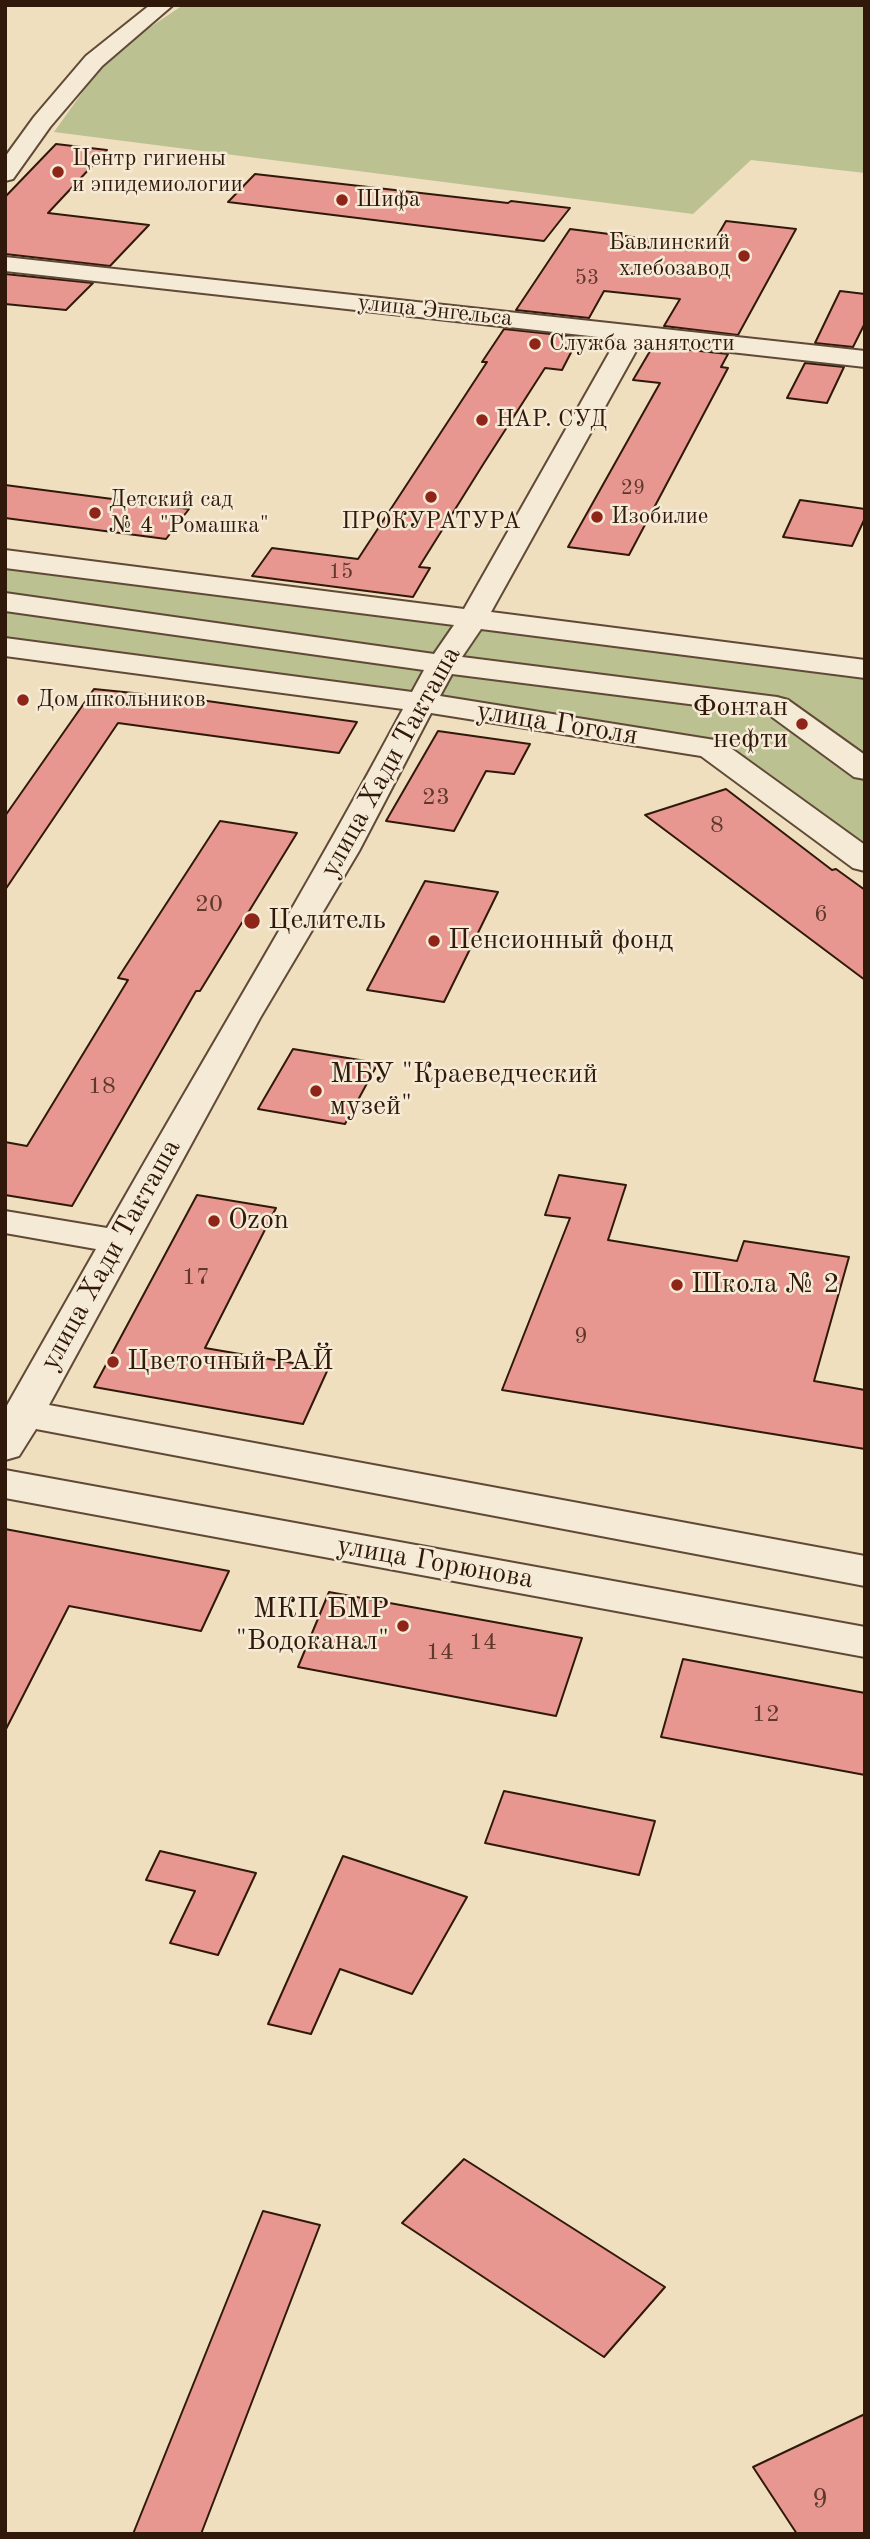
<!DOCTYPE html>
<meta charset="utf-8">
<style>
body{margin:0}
#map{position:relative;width:870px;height:2539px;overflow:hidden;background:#f0dfbf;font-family:"Old Standard TT",serif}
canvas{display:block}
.frame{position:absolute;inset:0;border:7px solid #30190a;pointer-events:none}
</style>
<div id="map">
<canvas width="870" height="2539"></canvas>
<div class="frame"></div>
</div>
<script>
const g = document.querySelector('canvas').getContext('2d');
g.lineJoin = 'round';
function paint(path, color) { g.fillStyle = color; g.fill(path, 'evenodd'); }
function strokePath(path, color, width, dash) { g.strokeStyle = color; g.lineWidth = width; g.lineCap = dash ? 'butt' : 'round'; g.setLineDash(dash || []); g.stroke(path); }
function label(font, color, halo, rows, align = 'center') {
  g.font = font + ' "Old Standard TT",serif'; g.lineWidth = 5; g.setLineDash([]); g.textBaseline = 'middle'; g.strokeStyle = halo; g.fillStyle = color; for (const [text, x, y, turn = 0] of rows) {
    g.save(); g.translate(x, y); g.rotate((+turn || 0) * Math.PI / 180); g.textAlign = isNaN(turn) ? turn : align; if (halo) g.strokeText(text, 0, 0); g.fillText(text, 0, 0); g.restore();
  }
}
const green = new Path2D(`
 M183,5H865V173L751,160L693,214L54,132L109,55Z
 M5,559L865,669V861L710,748L5,647Z`);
const building = new Path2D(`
 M56,144L107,150L48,213L149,225L110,266L5,254V197Z
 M255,174L508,203L511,201L570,208L544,241L228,202Z
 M726,221L796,229L738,335L664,326L680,299L604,291L589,318L516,310L570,229L711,247Z
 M5,274L93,283L66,310L5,304Z
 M840,291L865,294V323L853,347L815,343Z
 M504,329L579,337L562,370L545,368L484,463L419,567L430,568L413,597L252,576L272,548L358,559L487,362H482Z
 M653,346L728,354L721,367L728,368L629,555L568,547L660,383L633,380Z
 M805,363L844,367L827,403L787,398Z
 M5,485L189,509L166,539L5,518Z
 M800,500L865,509V518L852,546L783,537Z
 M94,689L193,699L357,722L339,753L118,723L5,890V816Z
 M438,731L530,744L514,774L486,771L454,831L386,821Z
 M726,789L832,870L836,869L865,890V980L645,815Z
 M220,821L297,833L200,991H196L72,1206L5,1195V1142L27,1146L128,980L118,978Z
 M425,881L498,892L444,1002L367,990Z
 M293,1049L378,1063L345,1124L258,1109Z
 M559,1175L626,1185L608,1240L737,1261L744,1241L849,1257L814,1381L865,1390V1449L502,1390L570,1218L545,1215Z
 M197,1195L276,1208L205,1348L328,1369L303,1424L94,1387Z
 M5,1529L229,1571L201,1631L69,1606L5,1731Z
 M329,1592L582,1638L556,1716L298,1667Z
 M683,1659L865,1693V1775L661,1737Z
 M504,1791L655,1821L639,1875L485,1843Z
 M160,1851L256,1873L218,1955L170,1943L195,1891L146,1880Z
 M343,1856L467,1897L412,1994L340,1969L311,2034L268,2024Z
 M464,2159L665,2287L604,2357L402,2223Z
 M263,2211L320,2225L201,2534H133Z
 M865,2414V2534H797L753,2467Z`);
const minor = new Path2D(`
 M150,5H173L102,66L50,127L13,179L5,181V157L34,117L86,56Z
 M5,257L865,351V367L641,342L491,612L865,660V678L481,629L462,657L777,697L788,700L865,755V779L854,777L768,714L452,674L440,696L721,741L865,845V871L853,868L701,756L431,713L359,851L260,1018L49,1405L865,1556V1586L36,1429L19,1456L5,1460V1409L96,1249L5,1233V1211L107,1228C205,1055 309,885 403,709L5,656V638L412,692L424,670L5,611V593L434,654L454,625L5,568V550L464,609L617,339L5,271Z
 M5,1470L865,1627V1657L5,1498Z`);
const markers = [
 [58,172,7,"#8f2418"],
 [342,200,7,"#8f2418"],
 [744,256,7,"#8f2418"],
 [535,344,7,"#8f2418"],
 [482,420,7,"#8f2418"],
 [431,497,7,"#8f2418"],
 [95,513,7,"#8f2418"],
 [597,517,7,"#8f2418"],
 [23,700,7,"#8f2418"],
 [802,724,7,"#8f2418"],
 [252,921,9,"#8f2418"],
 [434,941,7,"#8f2418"],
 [316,1091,7,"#8f2418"],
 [214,1221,7,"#8f2418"],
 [677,1285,7,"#8f2418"],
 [113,1362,7,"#8f2418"],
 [403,1626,7,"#8f2418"]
];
const farNumbernames = [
 ["53",587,278],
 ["29",633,488],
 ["15",341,572]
];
const farPoinames = [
 ["Центр гигиены",72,159],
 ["и эпидемиологии",72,185],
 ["Шифа",356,200],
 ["Бавлинский",730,243,"right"],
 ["хлебозавод",730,269,"right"],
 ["Служба занятости",549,344],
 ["НАР. СУД",496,420],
 ["Детский сад",109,500],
 ["№ 4 \"Ромашка\"",109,526],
 ["Изобилие",611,517],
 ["ПРОКУРАТУРА",431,522,"center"],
 ["Дом школьников",37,700]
];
const farStreetnames = [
 ["улица Энгельса",435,311,6]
];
const numberNames = [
 ["23",436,798],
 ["8",717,826],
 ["20",209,905],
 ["6",821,915],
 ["18",102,1087],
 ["17",196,1278],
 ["9",581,1337],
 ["14",483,1643],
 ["14",440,1653],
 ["12",766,1715]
];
const poiNames = [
 ["Фонтан",788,708,"right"],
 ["нефти",788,740,"right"],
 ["Целитель",268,921],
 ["Пенсионный фонд",448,941],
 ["МБУ \"Краеведческий",330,1075],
 ["музей\"",330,1107],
 ["Ozon",228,1221],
 ["Школа № 2",691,1285],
 ["Цветочный РАЙ",127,1362],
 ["МКП БМР",389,1610,"right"],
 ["\"Водоканал\"",389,1642,"right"]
];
const streetNames = [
 ["улица Гоголя",557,724,9],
 ["улица Хади Такташа",391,762,-61],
 ["улица Хади Такташа",111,1255,-61],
 ["улица Горюнова",435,1563,10]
];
const nearNumbernames = [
 ["9",820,2500]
];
paint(green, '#bbc191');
paint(building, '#e7978f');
strokePath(building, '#30190a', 2);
strokePath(minor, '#604a37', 4);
paint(minor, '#f5ead5');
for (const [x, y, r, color] of markers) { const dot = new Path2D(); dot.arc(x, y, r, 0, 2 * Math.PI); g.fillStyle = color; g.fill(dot); strokePath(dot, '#f5ead5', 2.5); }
label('21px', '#5e382b', null, farNumbernames);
label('23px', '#30190a', '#f5ead5', farPoinames, 'left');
label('23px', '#30190a', '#f5ead5', farStreetnames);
label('24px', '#5e382b', null, numberNames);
label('28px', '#30190a', '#f5ead5', poiNames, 'left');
label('28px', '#30190a', '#f5ead5', streetNames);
label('28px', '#5e382b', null, nearNumbernames);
</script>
